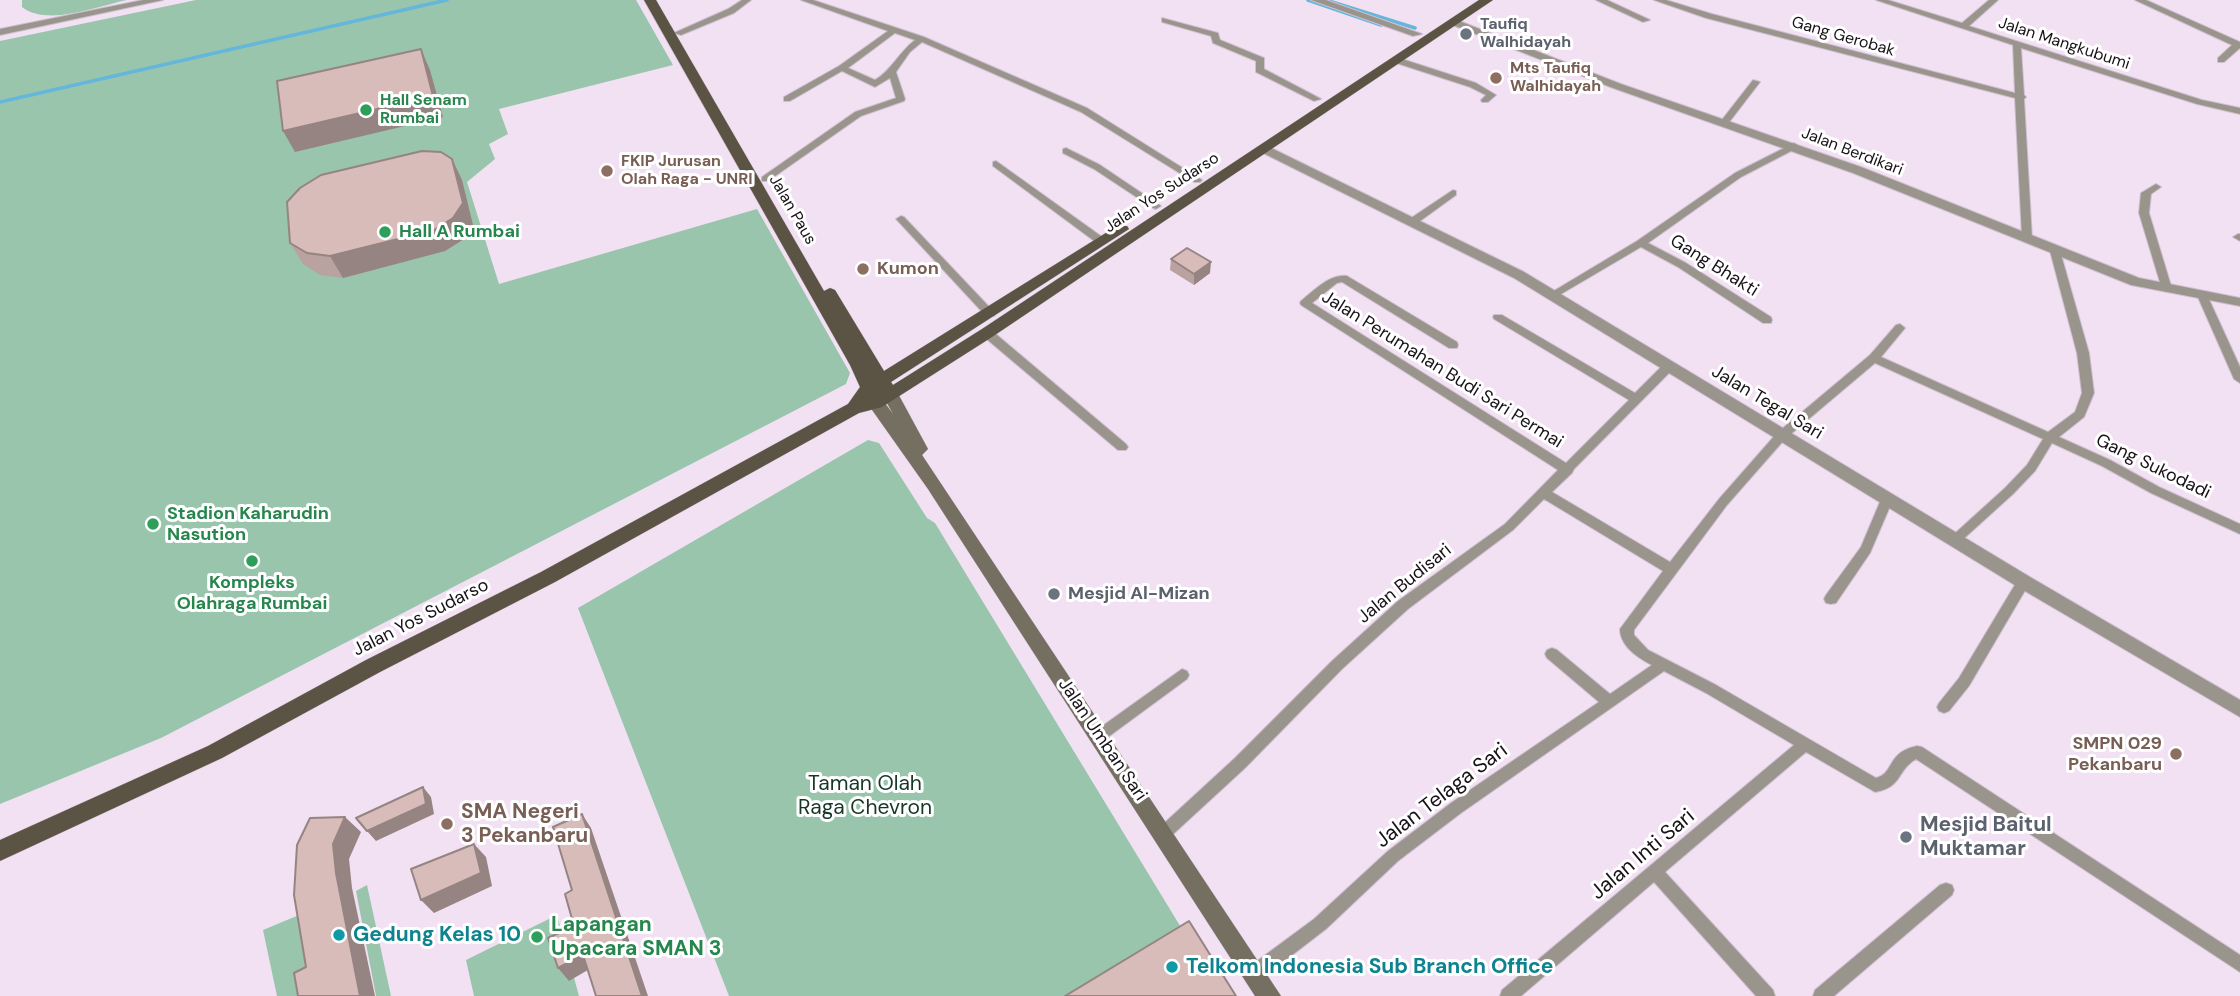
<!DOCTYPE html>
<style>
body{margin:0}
canvas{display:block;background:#f2e0f3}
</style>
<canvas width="2240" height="996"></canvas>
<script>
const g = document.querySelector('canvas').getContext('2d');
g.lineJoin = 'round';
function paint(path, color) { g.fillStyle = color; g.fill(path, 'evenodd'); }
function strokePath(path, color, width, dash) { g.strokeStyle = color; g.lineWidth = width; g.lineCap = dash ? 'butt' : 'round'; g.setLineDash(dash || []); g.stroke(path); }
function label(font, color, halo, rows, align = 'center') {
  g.font = font + ' "DM Sans",sans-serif'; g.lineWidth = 6; g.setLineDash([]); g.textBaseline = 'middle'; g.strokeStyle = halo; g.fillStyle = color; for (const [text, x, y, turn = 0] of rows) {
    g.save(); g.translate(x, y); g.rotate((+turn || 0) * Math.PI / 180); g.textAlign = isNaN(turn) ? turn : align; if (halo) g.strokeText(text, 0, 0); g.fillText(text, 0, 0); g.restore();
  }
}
const green = new Path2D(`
 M22,0H127C97,6 48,27 22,7Z
 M196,0H636L673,65L499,109L508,134L489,144L495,159L467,182L499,284L757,209L850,373L846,384L161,738L0,804V41Z
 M868,440L879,443L927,518L935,523L1185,934L1082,996H729L578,608Z
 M367,885L391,996H376L356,891Z
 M311,910L314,996H277L263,930Z
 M557,915L579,996H474L466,960Z`);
const stream = new Path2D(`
 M1308,0L1381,25
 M1326,0L1415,28
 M0,102L447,0`);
const minor = new Path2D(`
 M742,0H751L734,13L681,35L674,33L728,9Z
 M801,0H813L924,37L1087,108L1202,180L1200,182H1194L1081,112L922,42L910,52L896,72L905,99L904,101L861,116L768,181H762V177L855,112L896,98L890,78L875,87L842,71L790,101H784V97L839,66L888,31ZM895,33L915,40C899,52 892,70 875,80L848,68Z
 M1596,0H1607L1650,20L1643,22Z
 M1654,0H1666L1712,14L2015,93L2013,45L1876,0H1888L1962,23L1989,0H1998L1969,26L2202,100L2240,108V114L2197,104L2021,48L2024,95L2026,97L2024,99L2032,238L2027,241L2022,238L2015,98L1706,18Z
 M2135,0H2146L2240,42V48L2224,62H2218V58L2232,45Z
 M1162,18L1218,33L1220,40L1264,58V69L1321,99L1314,101L1256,72V61L1213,43L1211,36L1162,22Z
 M1393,58H1399L1476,83L1496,95L1488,102H1482L1481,100L1486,95L1470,87L1393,62Z
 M1753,80L1760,82L1727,125H1721V121Z
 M1794,143L1799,146L1797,148L1741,177L1648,243L1686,263L1771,317L1772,320L1771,323H1763L1678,267L1641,247L1556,297L1552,298L1547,295L1637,241L1735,173Z
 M1066,148L1100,165L1161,206L1156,209L1153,208L1094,169L1063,153V149Z
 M996,161L1105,239V243H1097L993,166V162Z
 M2156,184L2161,187L2151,194L2149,213L2172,289L2167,292L2162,289L2139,213L2141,193Z
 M1453,190L1456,191V195L1416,224H1408V220Z
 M901,216L904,217L994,312L995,314L994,316H986L898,221L896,219Z
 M2238,234H2240V241L2233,237Z
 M2055,248L2060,251L2089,353L2094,393L2084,417L2059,437L2110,460L2159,487L2240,524V534L2151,493L2102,466L2052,443L2035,471L2013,494L1960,542H1952L1950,539L1952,536L2005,488L2027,465L2043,439L1875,363L1785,439L1727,505L1634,630V635L1648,650L1716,685L1876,778C1888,775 1889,765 1896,757C1902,750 1909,748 1917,746L1922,747L2240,955V972L1916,759C1896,771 1903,787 1875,792L1806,752L1665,872L1773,990L1775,996H1756L1654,882L1521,996H1500L1502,990L1794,745L1706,693L1664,671L1461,813L1398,861L1326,929L1261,979L1255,981L1249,979L1247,973L1249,967L1314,919L1388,851L1451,803L1599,702L1547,658L1545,654L1547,650L1552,648L1557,650L1610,694L1652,665C1638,658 1620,646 1620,629L1663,571L1544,499L1513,530L1408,609L1342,669L1245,768L1170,837L1165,839L1160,837L1157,832L1160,827L1235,758L1332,661L1398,601L1505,524L1558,470L1301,305L1300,303L1301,301C1315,290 1329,274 1347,276L1457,342L1458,345L1457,348H1449L1342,282L1337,283L1312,303L1566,463L1629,400L1494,319L1493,317L1494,315H1502L1635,393L1665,363H1673L1675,366L1673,369L1574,469L1572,473L1552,492L1670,562L1719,499L1777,433L1870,355L1896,325L1900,324L1905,328L1881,357L2048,432L2075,412L2082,393L2077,353L2050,251Z
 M2202,292L2207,295L2240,367V383L2234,379L2197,295Z
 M987,329L991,330L1126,444L1128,447L1126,450H1118L983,336L982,333Z
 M1888,492L1894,497L1870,553L1836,603L1831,604L1826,603L1824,599L1826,595L1861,547L1882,497Z
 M2024,577L2029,578L2030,582L1969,686L1949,711L1944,713L1939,711L1937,707L1939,703L1959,678L2019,578Z
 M1182,669L1187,671L1189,675L1187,679L1104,740L1099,742L1094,740L1092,736L1094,732Z
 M1946,883L1952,885L1954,890L1952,895L1834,996H1813L1815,990L1940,885Z`);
const tertiary = new Path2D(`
 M143,0H163L0,35V29Z
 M1311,0H1326L1422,34L1413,36Z
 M1454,19L1621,84L1861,167L2139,278L2240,298V306L2131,285L1853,173L1613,88L1450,24L1449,22Z
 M1265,145L1524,272L2030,577L2240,700V717L2018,587L1514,278L1261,152L1259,149Z`);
const secondary = new Path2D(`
 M890,388L896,390L928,449L922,455L1281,996H1255L928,489L870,407L868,403L870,399H882L893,414L882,394Z`);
const primary = new Path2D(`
 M644,0H656L824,291L830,288L835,290L884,371L1117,226H1127L1129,229L891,382L893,385L982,329L1479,0H1493L992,337L882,407L859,413L555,582L380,672L222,758L0,861V840L208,746L366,660L541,572L848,404L860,387L850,365Z`);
const wall = new Path2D(`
 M452,159L462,180L473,225L464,239L445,251L343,278L320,275L303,264L290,243Z
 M1171,259L1210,273L1194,285L1170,270Z`);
const shadedWall = new Path2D(`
 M421,49L430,70L443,117L295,152L283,131Z
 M452,159L462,180L473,225L464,239L445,251L343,278L330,256Z
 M1211,262L1210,273L1194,285V274Z
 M423,787L431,797L434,814L376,841L367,831Z
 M582,814L591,828L648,996H642Z
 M345,817L361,832L349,859L352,888L375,996H360L336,873L333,844Z
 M474,844L486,857L492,886L434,913L421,900Z
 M583,955L593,967L569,981L558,968Z`);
const building = new Path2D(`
 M421,49L433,96L283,131L277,81Z
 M422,151L441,152L452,159L463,203L453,218L434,230L330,256L307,253L290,243L287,202L300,188L321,175Z
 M1187,248L1211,262L1194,274L1171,259Z
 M423,787L426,804L367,831L356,818Z
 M582,814L642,996H596L583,955L558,968L548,938L574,926L565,894L572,890L553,827Z
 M345,817L333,844L336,873L360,996H298L294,973L306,967L294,895L297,845L310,818Z
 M474,844L481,873L421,900L411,869Z
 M1189,921L1236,996H1065Z`);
const markers = [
 [1466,34,7,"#6b7280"],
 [1496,78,7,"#8d6e63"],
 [366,110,7,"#2e9e5b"],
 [607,171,7,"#8d6e63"],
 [385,232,7,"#2e9e5b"],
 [863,269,7,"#8d6e63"],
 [153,524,7,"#2e9e5b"],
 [252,561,7,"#2e9e5b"],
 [1054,594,7,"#6b7280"],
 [2176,754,7,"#8d6e63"],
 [447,824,7,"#8d6e63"],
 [1906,837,7,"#6b7280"],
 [339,935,7,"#0f9aa8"],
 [537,937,7,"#2e9e5b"],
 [1172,967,7,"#0f9aa8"]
];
const farWorshipnames = [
 ["Taufiq",1480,25],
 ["Walhidayah",1480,43]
];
const farStreetnames = [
 ["Gang Gerobak",1843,37,16],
 ["Jalan Mangkubumi",2064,44,18],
 ["Jalan Berdikari",1852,152,21],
 ["Jalan Yos Sudarso",1162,193,-33],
 ["Jalan Paus",792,210,60]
];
const farEducationnames = [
 ["Mts Taufiq",1510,69],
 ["Walhidayah",1510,87],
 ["FKIP Jurusan",621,162],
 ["Olah Raga - UNRI",621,180]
];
const farLeisurenames = [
 ["Hall Senam",380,101],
 ["Rumbai",380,119]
];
const leisureNames = [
 ["Hall A Rumbai",399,232],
 ["Stadion Kaharudin",167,514],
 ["Nasution",167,535],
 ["Kompleks",252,583,"center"],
 ["Olahraga Rumbai",252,604,"center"]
];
const streetNames = [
 ["Gang Bhakti",1714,266,32],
 ["Jalan Perumahan Budi Sari Permai",1442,370,32],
 ["Jalan Tegal Sari",1767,403,31],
 ["Gang Sukodadi",2153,467,26],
 ["Jalan Budisari",1405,584,-39],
 ["Jalan Yos Sudarso",421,618,-27],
 ["Jalan Umban Sari",1102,740,56]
];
const educationNames = [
 ["Kumon",877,269],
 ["SMPN 029",2162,744,"right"],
 ["Pekanbaru",2162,765,"right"]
];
const worshipNames = [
 ["Mesjid Al-Mizan",1068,594]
];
const nearParknames = [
 ["Taman Olah",865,784],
 ["Raga Chevron",865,808]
];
const nearStreetnames = [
 ["Jalan Telaga Sari",1442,796,-37],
 ["Jalan Inti Sari",1643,855,-40]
];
const nearEducationnames = [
 ["SMA Negeri",461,812],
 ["3 Pekanbaru",461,836]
];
const nearWorshipnames = [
 ["Mesjid Baitul",1920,825],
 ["Muktamar",1920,849]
];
const nearLeisurenames = [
 ["Lapangan",551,925],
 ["Upacara SMAN 3",551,949]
];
const nearCulturenames = [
 ["Gedung Kelas 10",353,935],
 ["Telkom Indonesia Sub Branch Office",1186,967]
];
paint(green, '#99c5ad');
strokePath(stream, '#64b6da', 3.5);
strokePath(minor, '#cfbfd0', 2);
strokePath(tertiary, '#cfbfd0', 2);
strokePath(secondary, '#cfbfd0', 1);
strokePath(primary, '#cfbfd0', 1);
paint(minor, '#9a958c');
paint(tertiary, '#9a958c');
paint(secondary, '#756f61');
paint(primary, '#5b5343');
paint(wall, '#b9a29f');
paint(shadedWall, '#968482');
paint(building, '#d7bcb9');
strokePath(building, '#968482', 2);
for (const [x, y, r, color] of markers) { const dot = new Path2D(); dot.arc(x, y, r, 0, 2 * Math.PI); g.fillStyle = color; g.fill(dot); strokePath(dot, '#fff', 2.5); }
label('bold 16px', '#5b616d', '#fff', farWorshipnames, 'left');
label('16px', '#181218', '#fff', farStreetnames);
label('bold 16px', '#785e54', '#fff', farEducationnames, 'left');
label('bold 16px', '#27864d', '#fff', farLeisurenames, 'left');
label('bold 18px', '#27864d', '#fff', leisureNames, 'left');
label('18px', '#181218', '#fff', streetNames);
label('bold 18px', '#785e54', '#fff', educationNames, 'left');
label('bold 18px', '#5b616d', '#fff', worshipNames, 'left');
label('21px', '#163727', '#fff', nearParknames);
label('21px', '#181218', '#fff', nearStreetnames);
label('bold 21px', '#785e54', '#fff', nearEducationnames, 'left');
label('bold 21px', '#5b616d', '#fff', nearWorshipnames, 'left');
label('bold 21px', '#27864d', '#fff', nearLeisurenames, 'left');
label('bold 21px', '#0d838f', '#fff', nearCulturenames, 'left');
</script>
